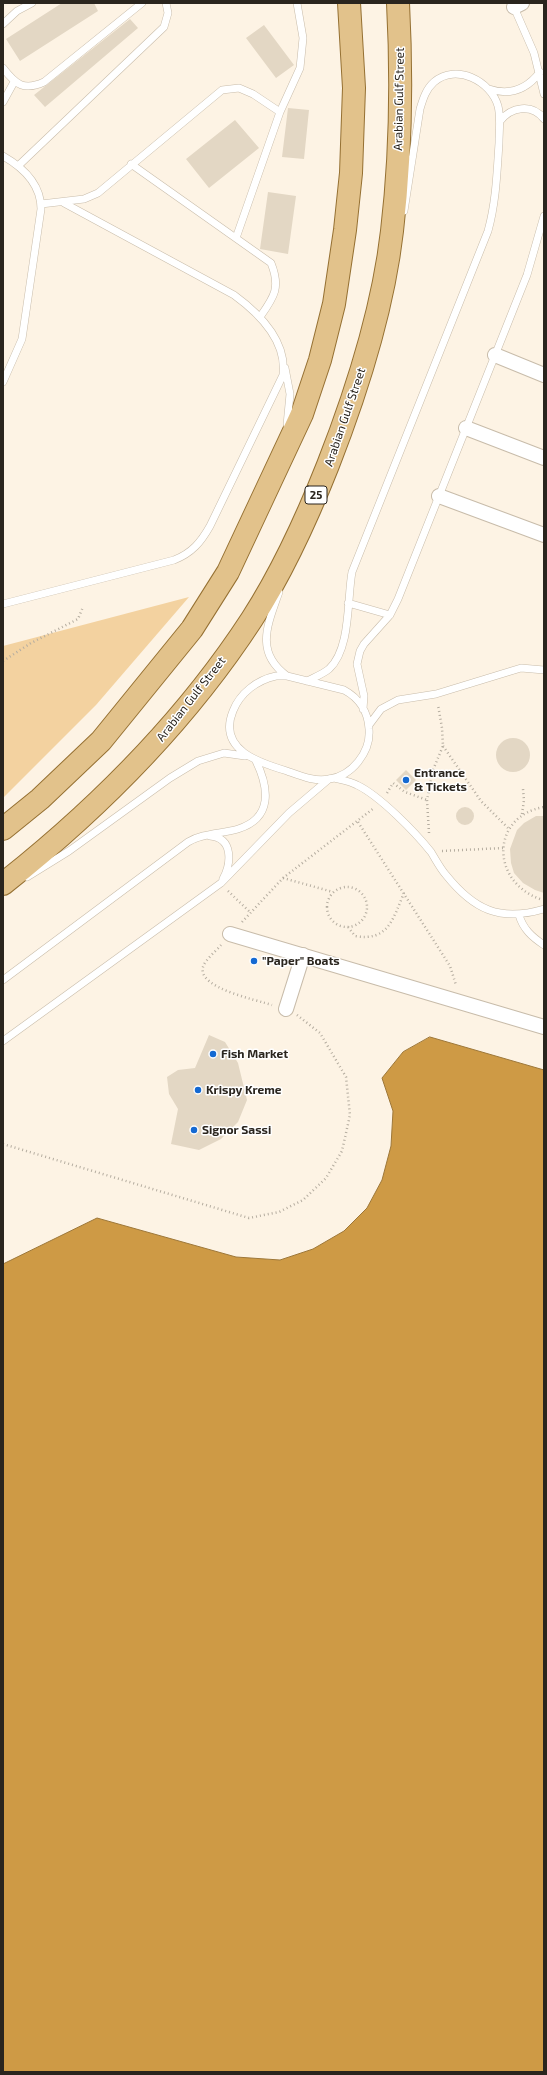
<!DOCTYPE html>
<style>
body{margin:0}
#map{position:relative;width:547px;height:2075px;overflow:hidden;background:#fdf3e4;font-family:"Exo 2",sans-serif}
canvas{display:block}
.frame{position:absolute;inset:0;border:4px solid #2a251e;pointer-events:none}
</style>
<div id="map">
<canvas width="547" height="2075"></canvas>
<div class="frame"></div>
</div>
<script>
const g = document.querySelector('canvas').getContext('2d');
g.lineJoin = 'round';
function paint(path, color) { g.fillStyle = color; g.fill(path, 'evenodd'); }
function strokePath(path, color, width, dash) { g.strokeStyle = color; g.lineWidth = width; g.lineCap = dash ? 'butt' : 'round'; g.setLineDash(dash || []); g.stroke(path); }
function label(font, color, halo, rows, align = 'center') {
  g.font = font + ' "Exo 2",sans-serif'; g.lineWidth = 3; g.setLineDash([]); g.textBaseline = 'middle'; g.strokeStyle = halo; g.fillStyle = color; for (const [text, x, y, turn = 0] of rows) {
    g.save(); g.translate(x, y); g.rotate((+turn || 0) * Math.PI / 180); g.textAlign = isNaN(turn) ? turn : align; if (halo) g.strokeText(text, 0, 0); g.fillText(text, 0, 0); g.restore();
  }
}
const green = new Path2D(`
 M189,597L96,705L3,798V646Z`);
const water = new Path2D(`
 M430,1037L544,1070V2072H3V1264L97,1218L236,1257L280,1260L313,1249L344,1231L367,1208L382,1180L391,1146L393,1111L382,1078L403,1052Z`);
const building = new Path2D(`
 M62,3H94L98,11L20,61L6,39Z
 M130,19L138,28L45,107L34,95Z
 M264,25L294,65L276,78L246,38Z
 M288,108L309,110L304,159L282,157Z
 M235,120L259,148L209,188L186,159Z
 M268,192L296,196L288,254L260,249Z
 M496 755a17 17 0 1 1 34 0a17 17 0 1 1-34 0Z
 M406,770L416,780L406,790L396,780Z
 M456 816a9 9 0 1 1 18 0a9 9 0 1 1-18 0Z
 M536,816H544V893L535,890L523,883L514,873L511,863L510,849L517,830L524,823Z
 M209,1035L225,1042L238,1063L247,1100L238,1122L221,1139L199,1150L171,1144L178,1109L169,1094L167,1077L178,1070L195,1068Z`);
const path = new Path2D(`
 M3,661L31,643L78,619L83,607
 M443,746L481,801L509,829
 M387,793L393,783L405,792L427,800
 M522,814L524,800L523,789
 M358,822L450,966L456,985
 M429,833L427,800L433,770L443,746L442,728L438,705
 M442,851L503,848
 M283,878L333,892
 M327 907a20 20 0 1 1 40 0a20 20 0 1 1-40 0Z
 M228,891L251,913
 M540,899C490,881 491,816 544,807
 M242,922L283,878L374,808
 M348,927L355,936C388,942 393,919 404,893
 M221,945C216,951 205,960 203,967C197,988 257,1000 272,1005
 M3,1144L249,1218L279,1212L303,1200L326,1178L342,1151L350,1115L346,1077L320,1033L297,1015`);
const lane = new Path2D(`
 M513,5L534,53L544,94
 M3,24L17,11L32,3
 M3,68C16,85 24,91 44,82L142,3
 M489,89C510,96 527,89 540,72
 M3,102L14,82
 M280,112L300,68L303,38L297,3
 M500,121C511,107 532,103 544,119
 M3,156C24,168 41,184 41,209L22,339L3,382
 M131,164L271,263C281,288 274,297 260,317
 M18,166L164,27L168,13L166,3
 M41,204L84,199L98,193L222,90L239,88L253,94L280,112L236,238
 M285,368L290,394L287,425
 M279,592C268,624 254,652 287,676
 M348,603L390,615
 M3,604L174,560C192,553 201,542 210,526L283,375C287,341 260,314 234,295L64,203
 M276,676H287L344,690C359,698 368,712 369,729C371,752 352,776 329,779C315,782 301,776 287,771C260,763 217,750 233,711C240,693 257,680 276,676Z
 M307,681C315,677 323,674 329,669C351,649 347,599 352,572L488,231C496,202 497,173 499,143C499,131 501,118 498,106C491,81 456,63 434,82C426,89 423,99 420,109L404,211
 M363,709L364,696L357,664L360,651L364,644L390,615L398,599L527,275L544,216
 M369,725L381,709L398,700L436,694L521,668L544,670
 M334,778C342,780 350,781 357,785C380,796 415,832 431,852C436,860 440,868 446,875C474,910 500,922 544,909
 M210,836C234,838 231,864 223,879
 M27,877L69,851L170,778L198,761L224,753L245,756
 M519,915C523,929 532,937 544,945
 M3,980L188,842C203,833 221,834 238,829C273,818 269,788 256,761
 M3,1041L221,883L289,813L329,779`);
const street = new Path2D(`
 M514,7L522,3
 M495,355L544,375
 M466,428L544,458
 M439,496L544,535
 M230,934L544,1027
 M286,1009L303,955`);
const primary = new Path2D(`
 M3,829L40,799L101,741L192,629L228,572L302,414L320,360L334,304L345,230L351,173L354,88L349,3
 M3,884C99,808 185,722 252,619C283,571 307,518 328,465C357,391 383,310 392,231C401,155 402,79 398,3`);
const markers = [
 [406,780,4,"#1469d2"],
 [254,961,4,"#1469d2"],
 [213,1054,4,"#1469d2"],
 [198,1090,4,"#1469d2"],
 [194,1130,4,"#1469d2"]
];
const shields = [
 [316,495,22]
];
const shieldNames = [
 ["25",316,495]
];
const streetNames = [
 ["Arabian Gulf Street",399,99,-89],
 ["Arabian Gulf Street",345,417,-71],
 ["Arabian Gulf Street",191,699,-52]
];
const poiNames = [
 ["Entrance",414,773],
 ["& Tickets",414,787],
 ["\"Paper\" Boats",262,961],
 ["Fish Market",221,1054],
 ["Krispy Kreme",206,1090],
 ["Signor Sassi",202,1130]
];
paint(green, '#f3d2a0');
paint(water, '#ce9a45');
strokePath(water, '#9d7739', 1);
paint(building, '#e3d7c4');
strokePath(lane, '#c8bcaa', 8);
strokePath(street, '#c8bcaa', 16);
strokePath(primary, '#957032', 24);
strokePath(path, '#b5ada0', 2.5, [1, 3]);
strokePath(lane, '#fff', 7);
strokePath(street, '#fff', 14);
strokePath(primary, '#e2c28b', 22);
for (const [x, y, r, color] of markers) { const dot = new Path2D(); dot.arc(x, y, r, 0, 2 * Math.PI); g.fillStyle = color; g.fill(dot); strokePath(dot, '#fff', 1.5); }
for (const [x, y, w] of shields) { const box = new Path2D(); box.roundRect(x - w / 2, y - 9, w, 18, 3); g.fillStyle = '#fff'; g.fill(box); strokePath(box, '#2a251e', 1); }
label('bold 11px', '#2a251e', null, shieldNames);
label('12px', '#2a251e', '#fff', streetNames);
label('bold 12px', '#2a251e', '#fff', poiNames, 'left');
</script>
